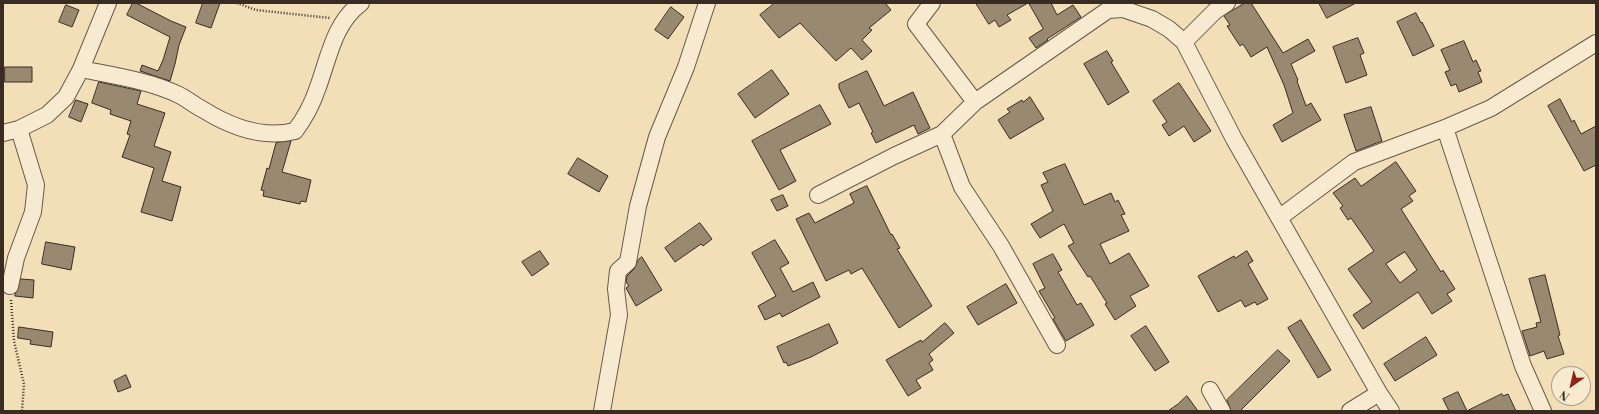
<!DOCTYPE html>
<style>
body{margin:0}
#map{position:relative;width:1599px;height:414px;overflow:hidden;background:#f2dfb8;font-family:"Libre Bodoni",serif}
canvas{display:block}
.frame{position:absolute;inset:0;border:4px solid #392c23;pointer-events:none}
.north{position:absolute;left:1551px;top:366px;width:40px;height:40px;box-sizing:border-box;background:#f7ead1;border:1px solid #ab9e8b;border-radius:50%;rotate:214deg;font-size:11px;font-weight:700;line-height:16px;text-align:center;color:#392c23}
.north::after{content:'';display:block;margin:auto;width:14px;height:18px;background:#8f2418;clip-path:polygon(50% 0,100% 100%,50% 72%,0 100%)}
</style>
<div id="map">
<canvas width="1599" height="414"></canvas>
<div class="frame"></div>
<div class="north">N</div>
</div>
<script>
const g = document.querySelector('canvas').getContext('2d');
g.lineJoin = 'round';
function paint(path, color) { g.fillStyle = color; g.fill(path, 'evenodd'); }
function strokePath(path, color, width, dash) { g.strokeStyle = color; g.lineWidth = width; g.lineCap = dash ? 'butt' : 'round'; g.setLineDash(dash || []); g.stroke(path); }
const building = new Path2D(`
 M133,3H136L171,21L186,27L179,45L175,64L170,81L140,71L142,65L158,71L163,60L170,37L127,15Z
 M203,3H220L211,28L196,23Z
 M775,3H885L891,10L869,28L872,30L862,40L872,51L862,60L851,48L836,61L800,23L779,38L760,15Z
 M976,3H1028L1007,15L1011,20L999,27L995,20L989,24Z
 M1029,3H1051L1057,15L1073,5L1081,17L1047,39L1048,40L1036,48L1029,38L1043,29Z
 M1245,3H1251L1283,53L1308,39L1315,51L1291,64L1298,80L1297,81L1306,106L1311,103L1321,120L1282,142L1273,125L1293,113L1284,85L1267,47L1251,57L1243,44L1240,46L1227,26L1230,25L1224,16Z
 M1319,3H1356L1327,18Z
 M66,5L79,10L72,27L59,22Z
 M671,7L684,17L668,39L655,30Z
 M1416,13L1421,23L1422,22L1434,46L1413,56L1397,22Z
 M1358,38L1364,53L1360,55L1367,75L1346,83L1333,47Z
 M1464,41L1473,62L1476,60L1481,71L1478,72L1482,82L1459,92L1456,84L1451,86L1445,72L1450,70L1441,50Z
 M1107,51L1113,61L1111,62L1129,92L1108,105L1084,64Z
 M5,67H32V82H5Z
 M772,70L789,94L755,118L738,94Z
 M867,71L884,106L913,92L930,128L918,134L914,125L876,143L871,133L873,132L859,103L849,108L839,88V84Z
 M99,82L141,91L137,104L165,113L154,146L171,152L162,181L181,187L172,221L141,212L154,168L122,157L130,135L127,134L131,121L110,114L111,110L92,103Z
 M1179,83L1211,131L1194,142L1184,126L1169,136L1162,125L1167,122L1153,101Z
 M1030,97L1044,119L1010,139L998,120L1010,112L1007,109L1022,100L1023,102Z
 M1560,99L1572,122L1574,120L1581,134L1596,126V165L1584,171L1548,106Z
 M76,100L88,104L81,122L69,117Z
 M820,105L831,124L780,150L796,181L779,190L752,141Z
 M1371,107L1382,141L1356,151L1344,115Z
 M291,141L282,172L311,180L306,202L301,201L300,204L263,196L264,191L261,190L267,168L269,169L276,143Z
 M578,158L608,176L599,192L568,174Z
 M1396,162L1416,191L1409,196L1413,201L1401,209L1441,272L1443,270L1455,289L1447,294L1452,301L1432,314L1418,292L1363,329L1353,315L1372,302L1348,269L1374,251L1351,218L1348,220L1340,208L1343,206L1333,193L1355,178L1361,186ZM1405,252L1417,270L1400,283L1386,264Z
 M1065,164L1084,205L1111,193L1115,202L1118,200L1125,214L1121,215L1129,231L1100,244L1110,264L1129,253L1149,286L1130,296L1136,306L1115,320L1105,304L1107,303L1090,276L1088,277L1068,246L1074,243L1064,224L1040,238L1031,224L1053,211L1041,185L1048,182L1043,173Z
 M867,186L891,235L892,234L900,248L897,249L932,306L899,328L862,268L851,274L849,270L826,281L796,219L809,213L815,223L854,203L850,194Z
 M783,195L788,206L777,211L771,200Z
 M700,223L712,239L703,246L701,244L675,262L665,248Z
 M775,240L789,263L780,268L793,292L813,282L820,297L782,317L780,313L765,320L758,306L776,296L752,253Z
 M46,242L75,247L71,270L42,264Z
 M540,251L549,264L532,276L522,262Z
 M1247,251L1253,261L1248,264L1268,299L1257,305L1255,302L1245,307L1241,300L1218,312L1198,276L1234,256L1235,258Z
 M1053,254L1062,270L1058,272L1077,305L1081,303L1094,325L1066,341L1053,319L1055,318L1039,291L1045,288L1033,264Z
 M642,257L662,290L636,306L626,288L629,286L626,282L627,276L634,269L638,260Z
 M1545,275L1560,335L1558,336L1564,354L1547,359L1544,351L1530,356L1522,331L1537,327L1536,323L1541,322L1529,279Z
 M21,279L34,280L33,298L15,296Z
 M1006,284L1017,303L978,325L967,307Z
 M1301,320L1331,370L1318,378L1288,328Z
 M945,323L954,333L929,354L933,360L929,363L933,370L916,380L921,388L908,396L886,360L921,340L922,342Z
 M829,324L838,343L811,357L788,366L786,362L784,363L777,347Z
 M1146,326L1169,362L1155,371L1131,336Z
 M19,327L53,332L51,347L30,344L31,340L18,338Z
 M1426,337L1437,355L1395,381L1384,364Z
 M1278,350L1290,361L1240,411H1231L1227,400Z
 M126,375L131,387L118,392L114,381Z
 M1458,392L1467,411H1449L1443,399Z
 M1502,394L1503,396L1508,394L1516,411H1467Z
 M1187,396L1198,411H1168L1178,404Z`);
const path = new Path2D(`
 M237,3L256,10L330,18
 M11,300L14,341L24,384L22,411`);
const minor = new Path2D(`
 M932,3L916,24L975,102
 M1184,42L1215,11L1227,3
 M81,69C111,75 151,81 179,95C187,99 194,105 202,109C229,126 263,139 295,131C305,118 313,102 318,87C329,57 334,23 361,3
 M1445,128L1523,366L1543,411
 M3,133L19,129L47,115L66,97L81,69L108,3
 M942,134L962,187L1001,246L1057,345
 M818,195L894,156L942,134L975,102L1108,10L1123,9L1152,19L1169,29L1184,42L1234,139L1379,393L1391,411
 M1279,218L1354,162L1445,128L1491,108L1596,43
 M10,286L16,258L33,212L36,185L19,129
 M1210,390L1222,411
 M602,411L619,315L616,289L618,271L628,262L638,206L657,137L686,67L707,3
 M1350,411L1379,393`);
paint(building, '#998970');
strokePath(building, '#392c23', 1);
strokePath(minor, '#675948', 18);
strokePath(path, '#392c23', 2.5, [1, 2]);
strokePath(minor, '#f7ead1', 16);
</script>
